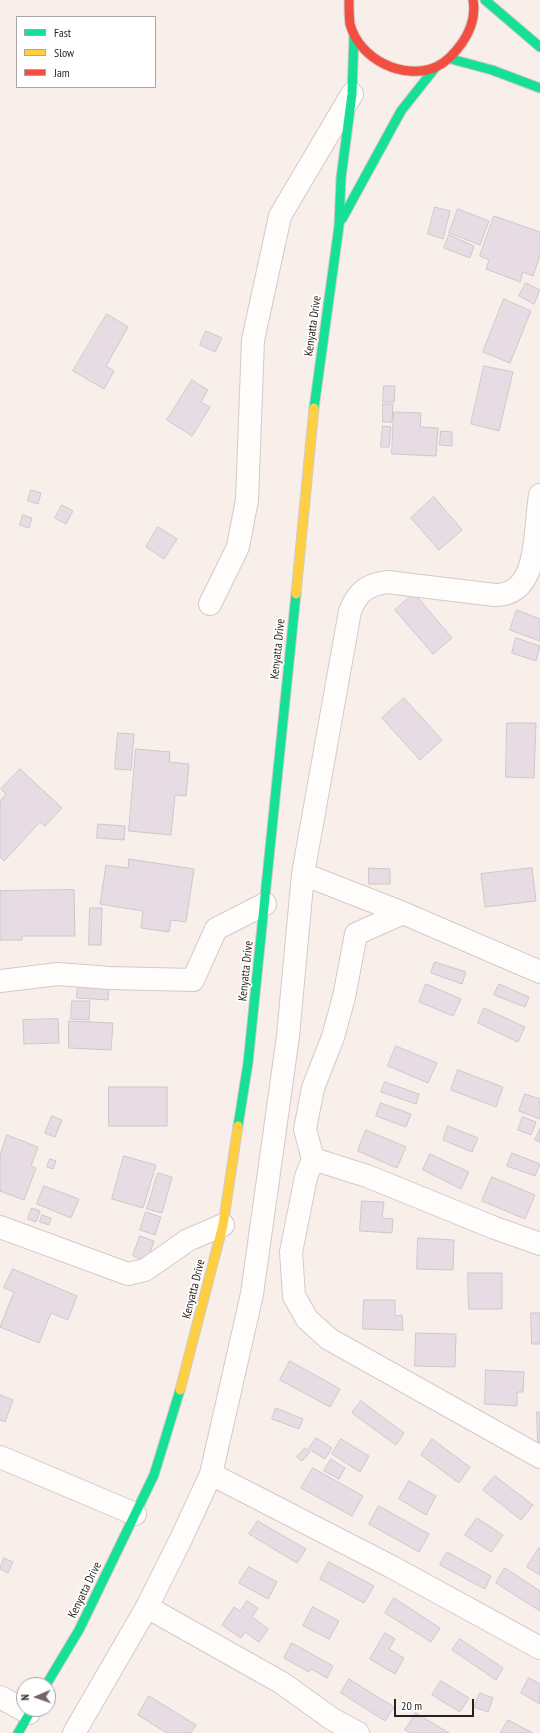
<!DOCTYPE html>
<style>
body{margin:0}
#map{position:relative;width:540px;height:1733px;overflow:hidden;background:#f8efeb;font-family:"PT Sans Narrow",sans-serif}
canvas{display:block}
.legend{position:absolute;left:16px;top:16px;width:140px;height:72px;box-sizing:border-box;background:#fff;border:1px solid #a9a5a4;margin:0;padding:5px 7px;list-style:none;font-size:12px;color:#291f1c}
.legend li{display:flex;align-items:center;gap:8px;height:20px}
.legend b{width:20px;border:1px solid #a9a5a4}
.north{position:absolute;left:16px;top:1677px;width:40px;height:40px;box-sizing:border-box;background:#fff;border:1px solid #a9a5a4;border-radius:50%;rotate:268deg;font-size:11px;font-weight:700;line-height:16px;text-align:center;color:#291f1c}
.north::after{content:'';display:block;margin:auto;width:14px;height:18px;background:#716864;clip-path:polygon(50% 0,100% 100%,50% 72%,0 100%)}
.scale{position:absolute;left:394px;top:1699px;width:80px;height:18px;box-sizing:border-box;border:2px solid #291f1c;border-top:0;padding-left:5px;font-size:12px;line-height:14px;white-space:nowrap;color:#291f1c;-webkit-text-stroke:3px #fff;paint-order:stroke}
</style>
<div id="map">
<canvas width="540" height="1733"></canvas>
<ul class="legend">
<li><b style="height:5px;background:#16e098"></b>Fast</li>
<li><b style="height:5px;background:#ffcf43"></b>Slow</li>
<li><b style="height:5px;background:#f24e42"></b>Jam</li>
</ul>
<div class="north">N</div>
<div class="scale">20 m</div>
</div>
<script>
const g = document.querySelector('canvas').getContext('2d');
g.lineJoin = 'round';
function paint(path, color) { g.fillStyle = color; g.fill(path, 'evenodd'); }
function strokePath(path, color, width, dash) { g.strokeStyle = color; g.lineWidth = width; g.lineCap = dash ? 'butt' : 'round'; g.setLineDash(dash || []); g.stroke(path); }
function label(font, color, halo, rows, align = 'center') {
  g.font = font + ' "PT Sans Narrow",sans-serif'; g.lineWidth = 3.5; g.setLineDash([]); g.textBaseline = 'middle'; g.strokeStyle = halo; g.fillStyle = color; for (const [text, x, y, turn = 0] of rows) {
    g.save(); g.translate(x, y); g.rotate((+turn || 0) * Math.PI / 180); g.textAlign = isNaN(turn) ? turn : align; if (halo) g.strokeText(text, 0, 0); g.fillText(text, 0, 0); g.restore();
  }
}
const building = new Path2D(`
 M435,207L450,211L443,239L428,234Z
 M458,209L489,221L480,245L449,233Z
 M494,216L540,232V255L533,276L523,272L520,282L486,269L489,260L480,256Z
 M449,235L474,246L470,258L444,248Z
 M526,283L540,290L534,304L519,296Z
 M504,299L531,311L510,363L483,352Z
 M107,314L128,327L106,366L114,371L104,389L73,371Z
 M206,331L222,338L215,352L200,345Z
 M484,366L513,372L499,431L471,424Z
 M192,380L208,390L201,402L210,407L192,436L167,420Z
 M384,386H395L394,402H383Z
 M383,404H393L392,422H383Z
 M394,412L421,413L420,427L438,428L436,456L392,454Z
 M383,426L391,427L389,447H381Z
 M441,431L452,432V446L440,445Z
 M31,490L41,493L38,504L28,501Z
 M434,497L462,530L439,550L411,518Z
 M62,505L73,511L66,524L55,518Z
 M23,515L32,518L29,528L20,525Z
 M158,527L177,539L164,559L146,547Z
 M414,593L452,638L433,654L395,610Z
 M517,610L540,619V641L510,630Z
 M516,638L540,646L536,661L512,653Z
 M404,698L442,740L420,760L382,718Z
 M507,723H536L534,778L506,777Z
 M118,733L134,734L131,770L115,769Z
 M136,749L170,752L169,762L189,764L186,796L175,795L171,835L129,831Z
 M20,769L62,808L45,826L40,822L4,861L0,857V801L6,794L1,789Z
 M98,824L125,826L124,840L97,838Z
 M129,859L194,869L186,922L171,920L169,932L141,928L143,911L100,904L106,865L128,868Z
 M369,868L390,869V884H369Z
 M532,868L536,901L485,907L481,874Z
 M74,890L75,936H22V940H0V891Z
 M90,908H102L101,945H89Z
 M435,962L466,972L462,984L431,973Z
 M78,983L109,985L108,1000L77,998Z
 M426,984L461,999L453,1016L419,1002Z
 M499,984L529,997L525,1007L494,995Z
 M72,1001H90L89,1020L71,1019Z
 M484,1008L525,1027L518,1042L478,1023Z
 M58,1019L59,1043L24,1044L23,1020Z
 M69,1021L113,1023L111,1050L69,1048Z
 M396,1046L437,1063L428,1083L388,1066Z
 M458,1070L503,1087L496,1107L451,1090Z
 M385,1082L419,1094L416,1104L381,1092Z
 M109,1087H167V1126H109Z
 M525,1094L540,1099V1119L519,1111Z
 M381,1103L411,1114L406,1127L376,1116Z
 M52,1116L62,1120L55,1137L45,1133Z
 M523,1117L536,1122L531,1135L518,1130Z
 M448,1126L478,1138L472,1152L443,1140Z
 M540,1129V1142L535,1140Z
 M366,1130L406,1147L397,1168L358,1151Z
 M7,1135L38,1147L31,1166L36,1168L24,1200L0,1191V1155Z
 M512,1153L540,1164L535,1176L507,1166Z
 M430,1154L469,1172L461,1189L423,1170Z
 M124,1156L156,1165L143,1208L112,1199Z
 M50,1159L56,1161L53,1169L47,1167Z
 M158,1173L172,1177L162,1213L147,1209Z
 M492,1177L535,1195L525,1219L482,1201Z
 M44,1186L79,1199L71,1218L37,1204Z
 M362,1201L384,1202L382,1218L393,1219L392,1233L360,1231Z
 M32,1208L40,1211L36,1222L28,1219Z
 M146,1212L161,1217L155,1235L140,1230Z
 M42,1215L51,1218L49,1225L40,1222Z
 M140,1236L154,1241L147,1261L133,1256Z
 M418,1238L454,1240L453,1270L417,1269Z
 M13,1269L77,1296L68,1320L51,1313L39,1343L0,1327L14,1292L4,1288Z
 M468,1273H502V1309H469Z
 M364,1300H395V1316L402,1315L403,1330L363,1329Z
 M531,1313H540V1344H532Z
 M416,1333L456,1334L455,1367L415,1366Z
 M290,1361L340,1389L330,1407L280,1380Z
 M486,1370L524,1372L523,1392H517V1406L485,1404Z
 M0,1395L13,1400L5,1422L0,1420Z
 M361,1401L404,1433L396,1445L352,1413Z
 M276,1408L303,1419L299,1429L272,1419Z
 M537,1412H540V1442H538Z
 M316,1438L332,1448L325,1459L309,1449Z
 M341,1439L369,1456L360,1472L332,1454Z
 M432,1439L470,1467L459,1483L421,1455Z
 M305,1448L310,1452L302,1461L297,1457Z
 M331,1459L345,1468L339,1479L324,1471Z
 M313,1468L363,1496L352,1516L301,1488Z
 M495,1476L533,1505L521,1520L483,1490Z
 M409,1481L436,1496L426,1515L399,1499Z
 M379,1506L429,1534L419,1552L369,1524Z
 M477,1518L503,1535L491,1552L465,1535Z
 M258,1521L306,1549L297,1563L249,1534Z
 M539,1548L540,1549V1575L527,1567Z
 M447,1552L491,1576L485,1589L440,1565Z
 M4,1558L13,1562L8,1573L0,1569Z
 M329,1562L374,1586L364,1603L320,1579Z
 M249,1567L277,1582L268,1599L239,1583Z
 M505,1568L540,1591V1611L496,1583Z
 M394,1598L440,1628L431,1642L385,1613Z
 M247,1601L258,1608L252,1617L268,1629L259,1642L245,1632L241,1638L222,1625L234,1607L240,1611Z
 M313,1607L339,1621L329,1639L303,1626Z
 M385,1633L395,1639L389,1649L404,1658L395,1674L370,1659Z
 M460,1639L503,1668L496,1680L452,1650Z
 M292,1643L333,1666L327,1678L311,1669L309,1672L284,1658Z
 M529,1678L540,1684V1704L521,1693Z
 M349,1679L394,1707L385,1721L341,1693Z
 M441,1681L469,1698L460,1712L432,1695Z
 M480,1693L493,1698L488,1712L474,1707Z
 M149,1696L196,1725L191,1733H167L138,1715Z
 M416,1713L449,1733H411L405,1730Z
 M508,1720L533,1733H501Z`);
const street = new Path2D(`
 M210,604L238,547L247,500L253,340L280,216L352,94
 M303,874L403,913L540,972
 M403,913L356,934L344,997L333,1037L313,1088L305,1129L313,1159L306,1177L291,1252L294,1296L307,1319L329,1339L540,1457
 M0,981L58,974L110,978L193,980L216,929L265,904
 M313,1159L367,1176L495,1228L540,1244
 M0,1227L128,1274L145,1270L188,1240L223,1225
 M0,1457L135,1514
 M211,1474L392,1567L540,1648
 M147,1607L282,1683L332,1719L358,1733
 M0,1697L29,1713
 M74,1733L147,1607L180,1541L211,1474L252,1294L288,1036L303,874L350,611C358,592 366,585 387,582L495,595C540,595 534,532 540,495`);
const fast = new Path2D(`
 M485,0L540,47
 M451,59L492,70L540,88
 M342,219L401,111L435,68
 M314,408L339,226L341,178L352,94L354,35
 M238,1126L248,1063L296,594
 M46,1685L79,1630L154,1475L180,1390
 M18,1733L32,1709`);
const slow = new Path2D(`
 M296,594L314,408
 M180,1390L223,1225L238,1126`);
const jam = new Path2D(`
 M349,0C349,8 349,17 350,24C359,59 403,81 436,67C447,62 455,53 462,43C471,30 476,16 473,0`);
const streetNames = [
 ["Kenyatta Drive",313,326,-82],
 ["Kenyatta Drive",278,649,-84],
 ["Kenyatta Drive",246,971,-84],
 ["Kenyatta Drive",194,1289,-76],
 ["Kenyatta Drive",85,1590,-64]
];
paint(building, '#e7dce3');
strokePath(building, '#cec7c9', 1);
strokePath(street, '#d3cac6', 24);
strokePath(fast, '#d3cac6', 11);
strokePath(slow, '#d3cac6', 11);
strokePath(jam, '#d3cac6', 11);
strokePath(street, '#fefdfc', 22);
strokePath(fast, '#16e098', 9);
strokePath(slow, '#ffcf43', 9);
strokePath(jam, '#f24e42', 9);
label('12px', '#291f1c', '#fff', streetNames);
</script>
